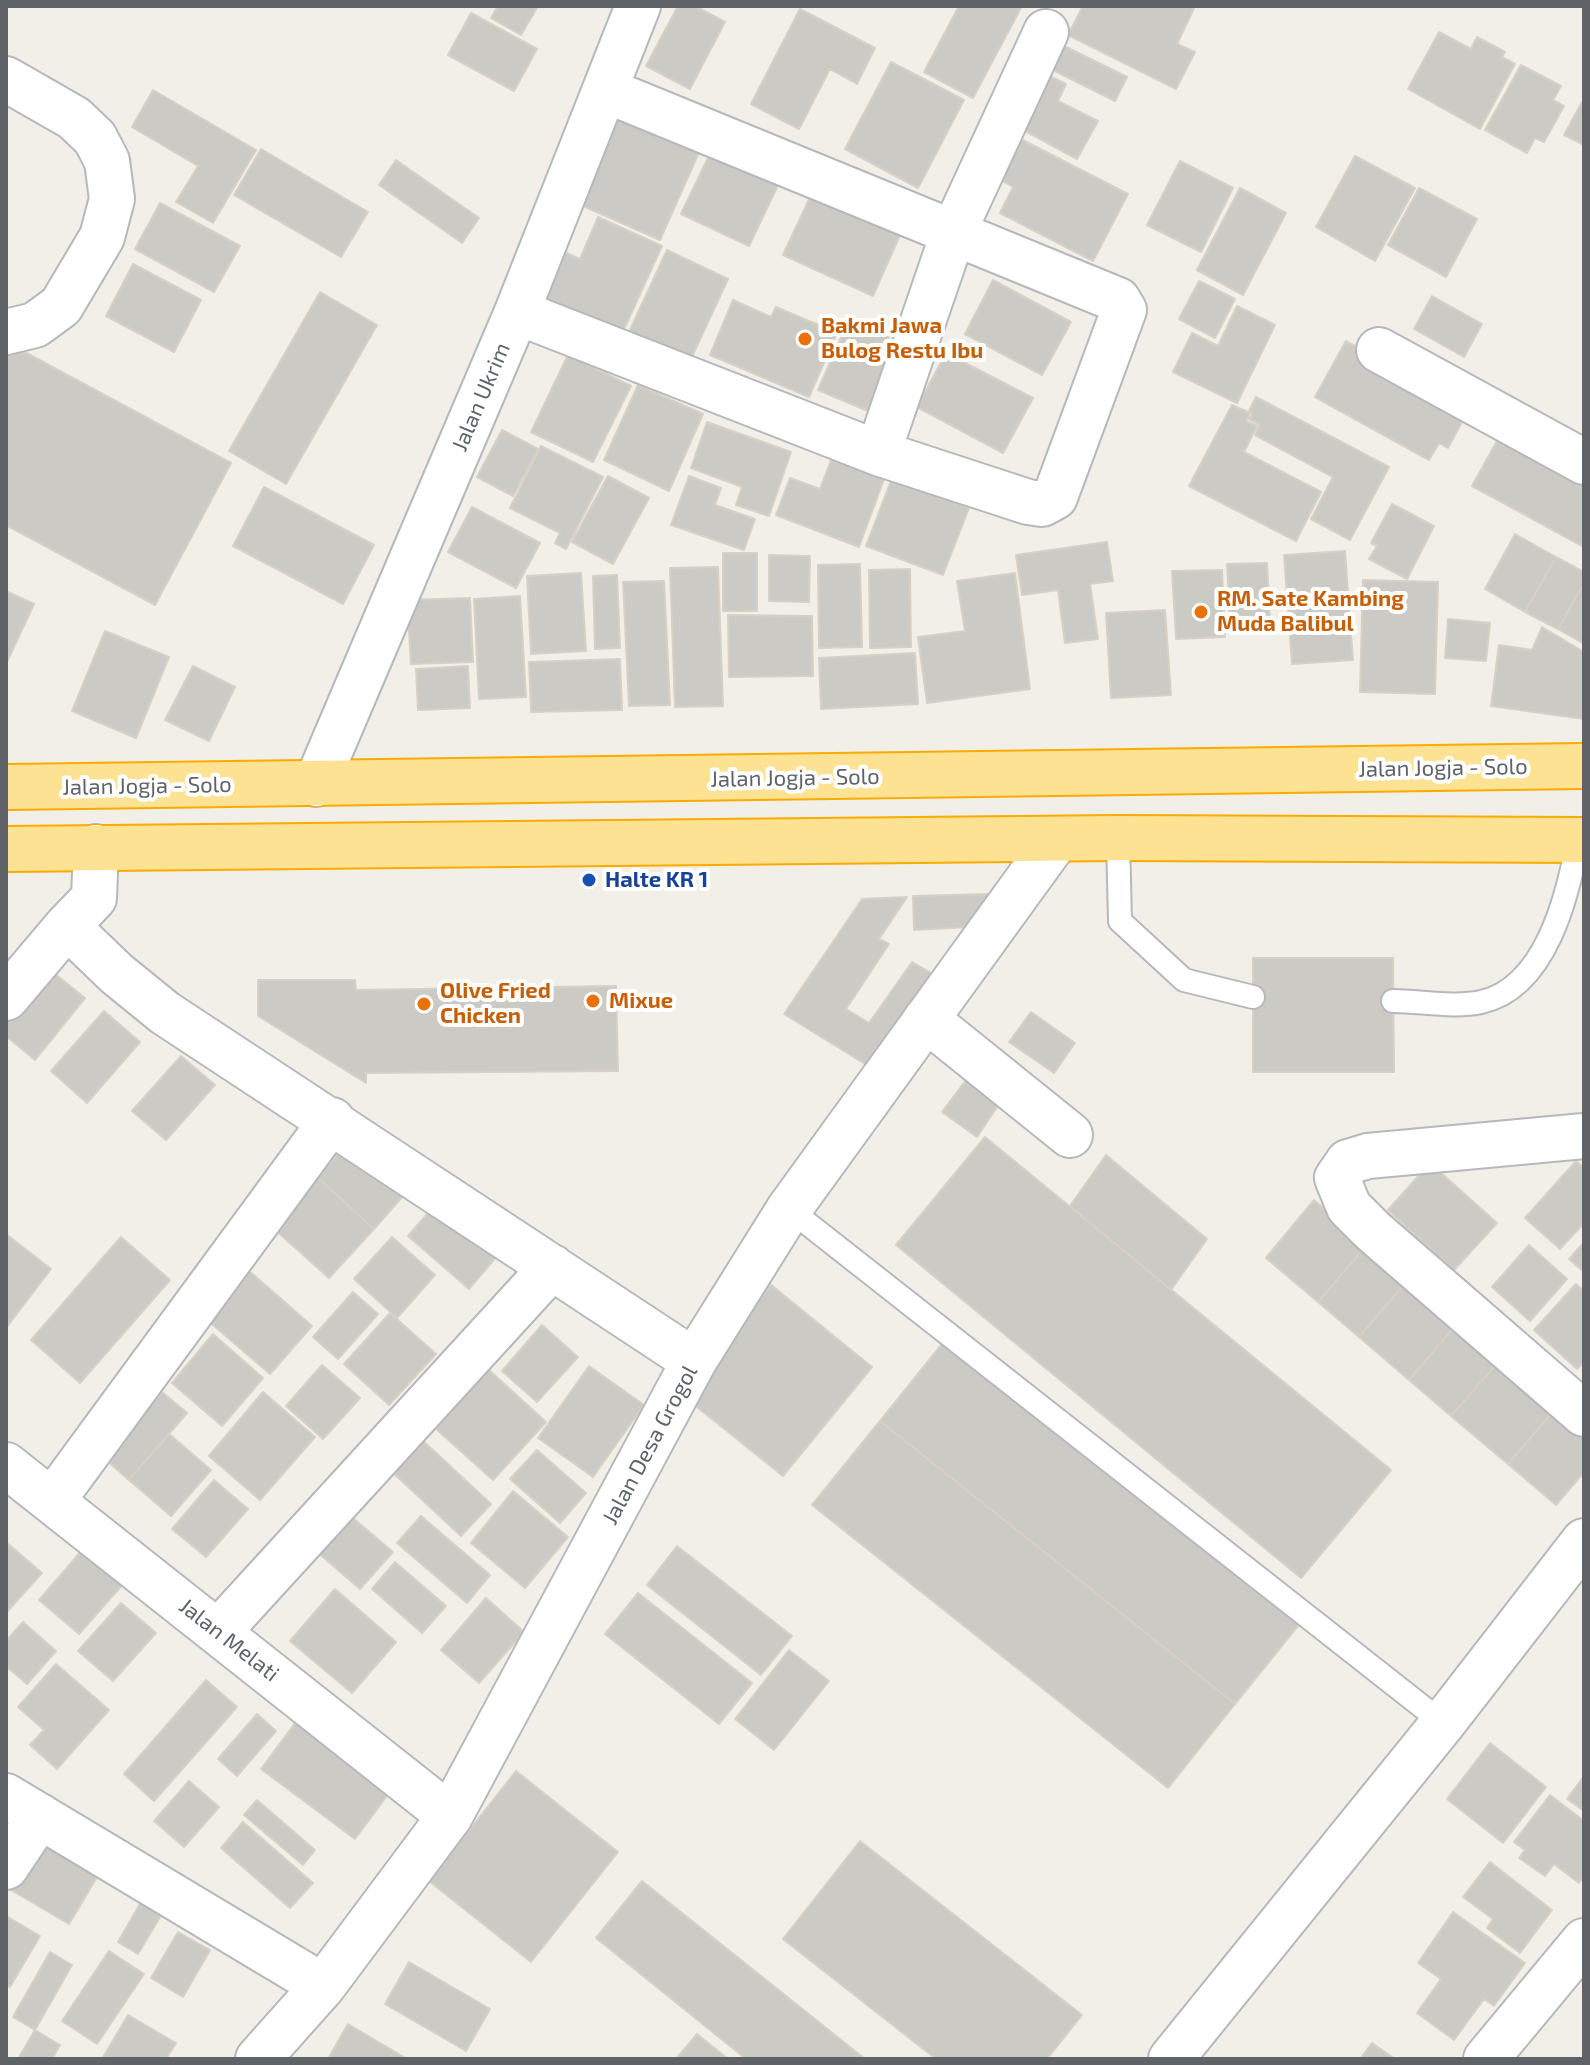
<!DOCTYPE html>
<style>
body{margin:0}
#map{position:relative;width:1590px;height:2065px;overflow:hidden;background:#f1efe8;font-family:"Exo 2",sans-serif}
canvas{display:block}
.frame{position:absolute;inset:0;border:8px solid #5f6368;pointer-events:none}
</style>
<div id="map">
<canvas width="1590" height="2065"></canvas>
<div class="frame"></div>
</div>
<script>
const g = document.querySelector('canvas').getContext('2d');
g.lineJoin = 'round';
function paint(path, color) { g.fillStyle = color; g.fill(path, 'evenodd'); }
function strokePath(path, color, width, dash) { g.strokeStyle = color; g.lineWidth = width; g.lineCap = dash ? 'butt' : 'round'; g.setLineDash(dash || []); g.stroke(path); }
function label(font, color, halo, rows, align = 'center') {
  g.font = font + ' "Exo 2",sans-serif'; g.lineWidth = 8; g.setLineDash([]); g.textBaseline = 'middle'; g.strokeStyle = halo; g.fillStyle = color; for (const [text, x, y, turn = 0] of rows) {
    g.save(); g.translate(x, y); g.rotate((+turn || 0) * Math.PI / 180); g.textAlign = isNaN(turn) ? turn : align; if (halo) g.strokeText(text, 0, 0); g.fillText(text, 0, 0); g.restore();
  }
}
const building = new Path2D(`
 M498,6H538L521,35L491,18Z
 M678,6H695L725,22L690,89L646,66Z
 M959,6H1022L973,98L924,72Z
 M1083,6H1195L1177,44L1195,52L1176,89L1068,35Z
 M800,9L875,48L857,84L830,69L799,129L751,104Z
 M471,13L537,49L514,91L448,55Z
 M1439,32L1471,49L1477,37L1505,52L1502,57L1515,64L1480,129L1408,89Z
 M1056,42L1127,77L1115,101L1045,66Z
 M891,62L964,100L918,188L845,149Z
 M1521,65L1561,86L1553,100L1564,106L1544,142L1535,138L1527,153L1485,130Z
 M1043,73L1066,84L1058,101L1098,121L1077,159L1016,126Z
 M153,90L256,150L213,223L176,202L198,166L132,127Z
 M618,100L705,139L660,240L574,202Z
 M1582,102L1584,103V145L1564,135Z
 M1015,136L1128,194L1093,261L1000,213L1013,187L994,176Z
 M714,145L782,177L749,246L681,214Z
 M261,149L368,212L341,257L234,195Z
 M1355,156L1415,188L1375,261L1316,227Z
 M396,160L479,218L462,243L379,185Z
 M1180,161L1233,188L1201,252L1147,225Z
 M1240,188L1286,213L1243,295L1197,270Z
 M1419,188L1477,219L1446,277L1388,245Z
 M811,195L900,235L873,296L783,255Z
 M160,203L240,246L214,292L135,249Z
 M598,217L662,246L620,338L526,296L549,245L580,259Z
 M667,250L728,279L690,361L629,332Z
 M133,264L201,300L174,352L106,316Z
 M993,280L1071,322L1042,375L965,334Z
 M1199,281L1235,299L1215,338L1179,319Z
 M320,292L377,325L286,484L229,451Z
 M1432,296L1482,324L1464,357L1414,329Z
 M733,300L771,317L776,307L837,333L809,397L710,355Z
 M1237,306L1275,325L1237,403L1173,372L1192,333L1218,346Z
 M850,317L890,335L884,348L900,356L875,414L818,390Z
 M1346,341L1469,409L1448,448L1439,443L1429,460L1315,397Z
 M6,342L231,463L155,605L6,525Z
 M946,353L1033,398L1003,453L917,407Z
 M568,355L631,386L593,462L531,432Z
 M638,385L703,414L669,491L604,460Z
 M1256,397L1389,467L1350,540L1311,519L1333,477L1255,435L1260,425L1249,419L1253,413L1249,411Z
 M1232,405L1250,413L1246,421L1257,426L1244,452L1321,492L1296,541L1189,486Z
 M707,422L791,452L769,516L736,505L742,487L691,468Z
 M502,430L538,449L513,496L477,477Z
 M1502,432L1584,477V547L1472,486Z
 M541,446L603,477L566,549L555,543L560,533L510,508Z
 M831,460L884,479L859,547L776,515L790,478L820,489Z
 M608,476L649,498L613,564L572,542Z
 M689,476L721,488L715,505L755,519L744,550L671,525Z
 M892,478L969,508L943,575L866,546Z
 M264,487L374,545L343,604L233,546Z
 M1392,504L1434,526L1407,579L1369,559L1377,546L1371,543Z
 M472,507L540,543L516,588L448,552Z
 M1515,534L1556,557L1525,612L1485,589Z
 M1107,542L1113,581L1090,584L1098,639L1065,643L1058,590L1022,595L1016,555Z
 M1345,551L1353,660L1292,664L1284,555Z
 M723,553H757V611H723Z
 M769,555L810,556L809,602L769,601Z
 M1556,557L1584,572V583L1558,629L1525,612Z
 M1267,563L1270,621L1230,622L1227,564Z
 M860,564L862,647L819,648L818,565Z
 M718,567L723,706L675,707L670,568Z
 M910,569L911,647L870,648L869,570Z
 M1222,570L1225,637L1176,639L1172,571Z
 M581,573L586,651L531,654L527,576Z
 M1015,573L1030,689L927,703L918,637L965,631L957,581Z
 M617,575L620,648L595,649L593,576Z
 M1363,580L1438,582L1435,694L1360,692Z
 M664,581L670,705L629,706L623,582Z
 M1584,583V644L1558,629Z
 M6,591L34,604L6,664Z
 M520,596L526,697L479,699L474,599Z
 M470,598L473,662L411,664L407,600Z
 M1165,610L1171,695L1111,698L1106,613Z
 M728,615L812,616L813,676L729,677Z
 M1448,619L1490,623L1486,661L1445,658Z
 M1542,627L1584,652V719L1491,706L1499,645L1532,650Z
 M105,631L169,657L136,738L72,711Z
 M915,653L918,704L821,709L819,658Z
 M620,659L622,710L531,712L529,662Z
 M193,666L235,687L209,741L165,720Z
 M468,666L470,708L418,710L416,669Z
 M988,894L970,927L914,930L913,896Z
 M907,897L879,939L889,944L846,1009L869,1023L912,962L938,977L873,1069L784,1014L862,899Z
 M1253,958H1393L1394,1072H1253Z
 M44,965L85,998L35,1060L6,1036V1011Z
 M258,980H355L356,990L616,986L618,1071L366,1073V1083L258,1016Z
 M104,1011L140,1042L87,1103L51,1071Z
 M1031,1012L1075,1043L1054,1073L1009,1042Z
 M181,1056L215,1085L166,1140L132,1111Z
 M966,1080L1001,1101L977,1137L942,1112Z
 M355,1136L411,1187L374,1229L317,1177Z
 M985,1137L1391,1470L1301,1578L896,1245Z
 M1106,1155L1207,1239L1171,1290L1070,1206Z
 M1576,1161L1584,1168V1223L1560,1249L1525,1218Z
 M1430,1163L1497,1223L1454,1270L1388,1210Z
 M317,1177L374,1229L329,1278L272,1227Z
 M442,1197L503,1249L469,1289L408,1236Z
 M1314,1200L1367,1245L1318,1302L1266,1258Z
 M6,1234L51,1269L6,1328Z
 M121,1237L170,1280L80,1383L31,1340Z
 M392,1237L435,1275L397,1318L354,1279Z
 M1584,1242V1272L1569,1259Z
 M1367,1245L1408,1280L1359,1337L1318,1302Z
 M1529,1245L1567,1279L1530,1321L1492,1287Z
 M248,1270L312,1326L270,1374L206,1319Z
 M1408,1280L1458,1323L1409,1380L1359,1337Z
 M1576,1284L1584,1291V1362L1577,1369L1534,1330Z
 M771,1285L872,1367L783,1476L682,1395Z
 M353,1292L378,1314L338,1359L313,1337Z
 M390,1313L436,1354L389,1405L344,1364Z
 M1458,1323L1501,1359L1451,1416L1409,1380Z
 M542,1325L578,1357L537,1402L502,1371Z
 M213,1334L263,1378L222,1426L172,1383Z
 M946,1339L1301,1622L1235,1704L880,1421Z
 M1501,1359L1557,1407L1508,1464L1451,1416Z
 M322,1365L360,1398L323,1439L286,1406Z
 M589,1366L644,1405L593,1477L538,1438Z
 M489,1370L546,1422L493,1480L435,1428Z
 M162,1392L187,1413L129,1480L105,1459Z
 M263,1392L315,1437L260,1500L209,1456Z
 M1557,1407L1584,1430V1472L1556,1505L1508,1464Z
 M880,1421L1235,1704L1168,1788L812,1505Z
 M169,1434L211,1470L171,1516L129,1480Z
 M420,1438L491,1504L461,1536L390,1470Z
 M537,1450L586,1493L560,1523L510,1479Z
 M214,1480L248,1509L206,1557L172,1529Z
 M513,1491L568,1537L525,1588L471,1543Z
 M340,1507L393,1552L360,1589L308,1544Z
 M421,1516L490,1575L467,1603L397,1543Z
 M91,1540L131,1575L79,1634L39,1600Z
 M6,1542L42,1573L6,1613Z
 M677,1546L792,1636L761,1675L647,1585Z
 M395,1562L446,1606L422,1633L372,1589Z
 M335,1589L396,1642L352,1693L290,1641Z
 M638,1593L752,1683L719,1724L605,1634Z
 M486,1598L524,1632L479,1683L441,1650Z
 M121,1603L156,1633L113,1681L78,1651Z
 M23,1622L56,1651L27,1684L6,1666V1641Z
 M789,1650L829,1681L774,1750L735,1719Z
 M56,1664L109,1710L57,1769L30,1745L44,1730L18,1707Z
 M206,1680L237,1707L154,1801L124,1774Z
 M257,1714L276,1731L237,1776L218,1759Z
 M298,1719L392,1789L355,1839L261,1769Z
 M1490,1743L1546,1787L1503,1843L1447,1799Z
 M516,1771L618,1852L531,1962L429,1881Z
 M1584,1776V1811L1567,1799Z
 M189,1781L219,1807L184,1847L154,1821Z
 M1550,1795L1584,1821V1876L1579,1883L1554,1864L1545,1876L1519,1858L1525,1850L1514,1842Z
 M257,1800L315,1850L303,1865L244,1815Z
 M243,1822L313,1883L290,1908L221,1848Z
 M44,1833L103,1867L69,1924L11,1890Z
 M860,1841L1082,2015L1047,2059H936L783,1939Z
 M1490,1862L1552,1910L1520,1953L1487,1928L1493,1919L1463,1897Z
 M642,1881L865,2059H746L596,1938Z
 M145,1895L166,1907L138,1954L118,1942Z
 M1453,1912L1525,1963L1494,2006L1484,1999L1454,2040L1417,2013L1441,1979L1418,1963Z
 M6,1916L40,1936L10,1987L6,1984Z
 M178,1932L210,1950L183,1997L151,1978Z
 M109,1951L144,1974L97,2044L62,2021Z
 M50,1952L72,1965L35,2030L13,2017Z
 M409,1962L490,2009L466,2051L385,2004Z
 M128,2015L176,2043L166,2059H102Z
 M348,2024L407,2059H328Z
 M35,2030L60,2045L52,2059H18Z
 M697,2034L728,2059H676Z
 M1372,2043L1395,2059H1360Z`);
const lane = new Path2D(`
 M1118,838L1120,921L1184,980L1253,997
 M1393,1001C1420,1001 1454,1008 1481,1002C1546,988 1568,895 1578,840
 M789,1209L1443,1723`);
const street = new Path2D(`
 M6,79L74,118L95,138L107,161L112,199L102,237L61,306L35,325L6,332
 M517,312L878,453L1028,502L1042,504L1055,497L1124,310L1118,300L605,90
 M1379,350L1584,462
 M878,453L954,231L1046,32
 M316,784L517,312L638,6
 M96,847L94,898L67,926L117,974L165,1013L694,1361
 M6,998L67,926
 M926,1019L1070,1135
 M1584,1136L1368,1156L1348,1162L1337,1178L1349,1207L1373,1231L1584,1414
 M6,1465L450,1816
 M53,1500L332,1120
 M218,1632L552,1267
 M6,1796L323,1986
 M6,1867L40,1816
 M258,2059L323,1986L450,1816L694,1361L789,1209L1057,839
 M1171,2059L1443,1723L1584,1541
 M1486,2059L1584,1941`);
const highway = new Path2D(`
 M6,787L1584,766
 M6,849L1118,838L1584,840`);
const markers = [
 [805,339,8,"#e8710a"],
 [1201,612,8,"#e8710a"],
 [589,880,8,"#1a4fb4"],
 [593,1001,8,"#e8710a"],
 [424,1004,8,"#e8710a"]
];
const foodNames = [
 ["Bakmi Jawa",821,326],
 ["Bulog Restu Ibu",821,351],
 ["RM. Sate Kambing",1217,599],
 ["Muda Balibul",1217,624],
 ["Olive Fried",440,991],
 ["Chicken",440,1016],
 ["Mixue",609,1001]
];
const streetNames = [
 ["Jalan Ukrim",481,397,-67],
 ["Jalan Jogja - Solo",1443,768,-1],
 ["Jalan Jogja - Solo",795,778,-1],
 ["Jalan Jogja - Solo",147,786,-1],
 ["Jalan Desa Grogol",650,1445,-62],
 ["Jalan Melati",229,1640,38]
];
const transitNames = [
 ["Halte KR 1",605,880]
];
paint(building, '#cccac5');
strokePath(building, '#d6d1c6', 2);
strokePath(lane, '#b5b8bc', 26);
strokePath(street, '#b5b8bc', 48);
strokePath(highway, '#f9ab00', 48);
strokePath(lane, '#fff', 22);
strokePath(street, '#fff', 44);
strokePath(highway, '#fde293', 44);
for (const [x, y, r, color] of markers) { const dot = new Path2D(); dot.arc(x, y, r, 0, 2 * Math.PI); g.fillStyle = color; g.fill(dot); strokePath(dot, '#fff', 3); }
label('bold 22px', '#c56008', '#fff', foodNames, 'left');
label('22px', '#5f6368', '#fff', streetNames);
label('bold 22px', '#164399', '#fff', transitNames, 'left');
</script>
